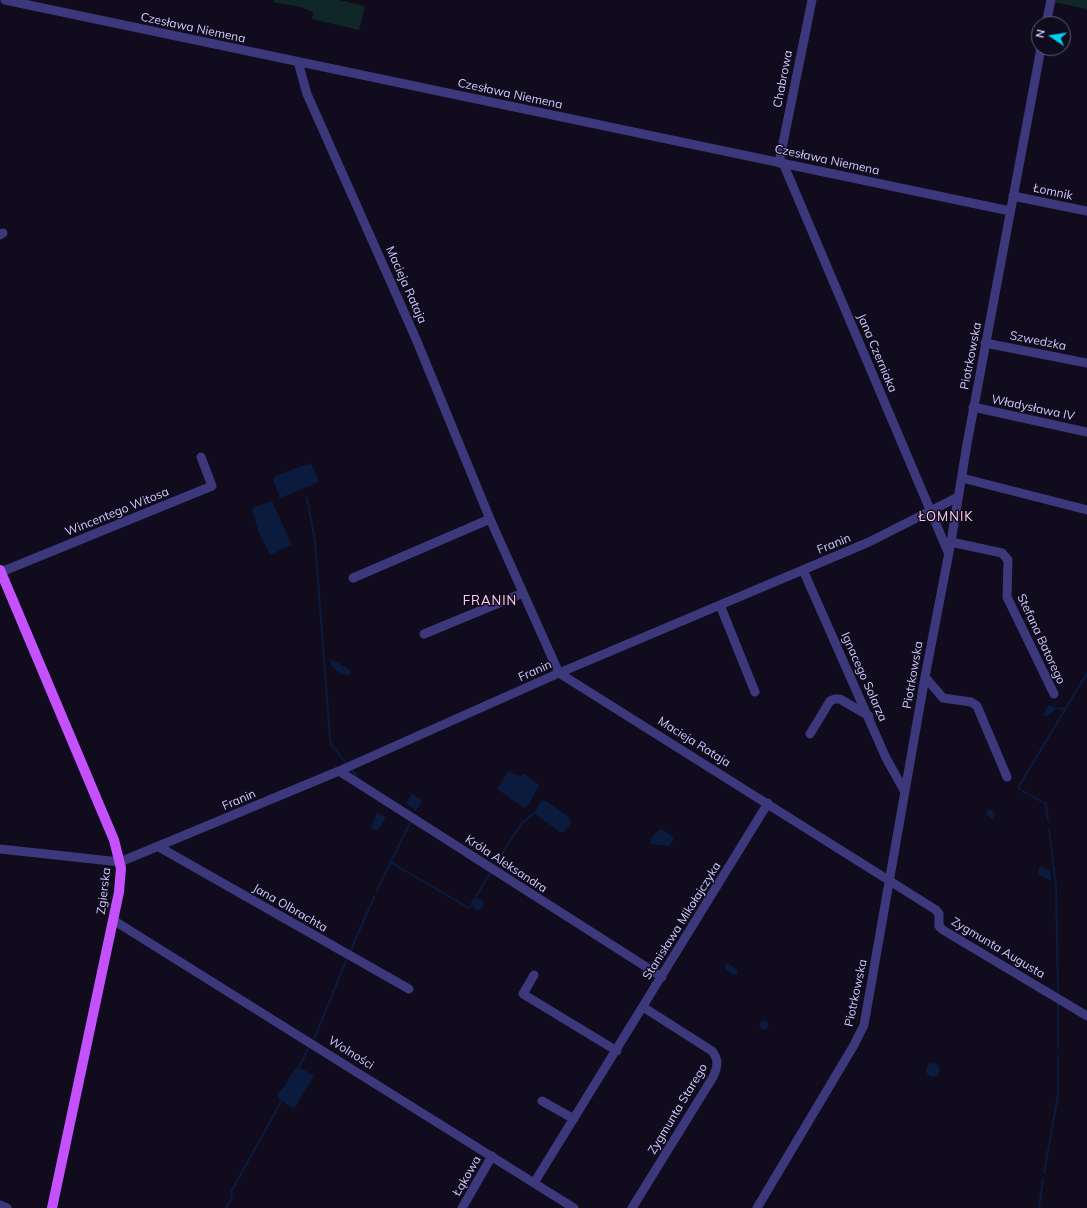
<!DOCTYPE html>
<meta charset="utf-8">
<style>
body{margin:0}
#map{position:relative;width:1087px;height:1208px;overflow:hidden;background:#100c1e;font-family:Mulish,sans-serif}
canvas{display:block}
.north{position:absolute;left:1031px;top:16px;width:40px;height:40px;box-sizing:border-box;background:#100c1e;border:1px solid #5d5878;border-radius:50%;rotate:283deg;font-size:11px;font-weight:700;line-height:16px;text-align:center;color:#d1c9ff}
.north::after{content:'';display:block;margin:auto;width:14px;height:18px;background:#02cff2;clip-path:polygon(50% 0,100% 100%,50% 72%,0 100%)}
</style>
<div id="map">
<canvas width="1087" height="1208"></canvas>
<div class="north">N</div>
</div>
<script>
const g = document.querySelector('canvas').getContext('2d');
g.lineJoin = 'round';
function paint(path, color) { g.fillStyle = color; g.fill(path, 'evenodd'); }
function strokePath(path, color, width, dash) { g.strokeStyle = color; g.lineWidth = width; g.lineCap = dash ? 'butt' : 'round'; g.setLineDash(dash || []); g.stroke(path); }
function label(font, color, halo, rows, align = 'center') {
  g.font = font + ' Mulish,sans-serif'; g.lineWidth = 3; g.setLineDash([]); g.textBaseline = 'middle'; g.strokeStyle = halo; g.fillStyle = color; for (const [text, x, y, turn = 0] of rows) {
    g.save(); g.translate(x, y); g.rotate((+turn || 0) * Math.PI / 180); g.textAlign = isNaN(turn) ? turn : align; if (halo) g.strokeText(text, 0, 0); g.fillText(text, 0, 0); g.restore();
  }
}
const green = new Path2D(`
 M274,0H339L365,6L359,30L312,19L313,12L301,7L273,2Z
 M1053,0H1087V9L1053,2Z`);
const water = new Path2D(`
 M311,463L319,482L280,498L273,480L275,476Z
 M272,501L292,545L270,555L259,533L252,511L254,507Z
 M331,659L350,670V675C344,677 335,671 331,665Z
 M1049,705L1057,708L1047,717L1043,714Z
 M508,771L521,776L524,774L539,785L530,803L524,808L497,789Z
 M412,794L422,800L416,811L406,803Z
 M544,800L569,817L571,823L564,832H560L534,813L541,801Z
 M988,810H993V814L996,815L992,820L986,814Z
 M377,812L386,818L377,831L371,828Z
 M662,829L673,837V841L669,846L651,844C650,837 655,831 662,829Z
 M1042,866L1050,871L1051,878L1050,880L1038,874L1039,867Z
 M472.5 904a5.5 5.5 0 1 1 11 0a5.5 5.5 0 1 1-11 0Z
 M729,964L738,970L736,975H733L725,969V965Z
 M759.5 1025a4.5 4.5 0 1 1 9 0a4.5 4.5 0 1 1-9 0Z
 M926 1070a7 7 0 1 1 14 0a7 7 0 1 1-14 0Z
 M299,1067L314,1076L294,1109L279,1099L277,1094C287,1088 288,1073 299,1067Z`);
const stream = new Path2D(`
 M307,498L315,541L330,738L331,744L346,763
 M1057,708L1065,709
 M352,770L357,776
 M1048,821L1046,804L1019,789V786L1087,673
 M1049,830L1056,886L1058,994
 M390,862L469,908L490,873
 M494,866L521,824L534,813
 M377,890L410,823
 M350,952L374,897
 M314,1039L346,961
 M1058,1048V1004
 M298,1069L308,1049
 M1044,1173L1058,1095V1058
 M226,1208L232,1198L231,1192L282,1100
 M1039,1208L1043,1179`);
const minor = new Path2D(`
 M5,0L1010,211
 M1046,24L1051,0
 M298,62L307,94L416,339L490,519L559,673L936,910L939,914V926L943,930L1087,1016
 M779,163L812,0
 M783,163L948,552
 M1013,196L1087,211
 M0,235L3,233
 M985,343L1087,363
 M973,407L1087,432
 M962,478L1087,510
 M951,542L1002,553L1008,560L1007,597L1054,694
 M803,570L886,758L905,792
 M1,572L212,486L201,457
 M353,578L490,519
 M720,605L755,692
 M424,634L523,593
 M925,677L943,698L971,702L977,706L1007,777
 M810,734L830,701L835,699H840L869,716
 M339,771L662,977
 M159,847L409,989
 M0,849L120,862L339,771L559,673L869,542L958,497
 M113,920L574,1208
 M534,975L523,994L617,1051
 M542,1101L574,1119
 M534,1183L768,803
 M0,1205L7,1208
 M462,1208L492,1156
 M632,1208L713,1077C718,1066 719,1060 712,1051L643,1007
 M757,1208L854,1045L864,1025L925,677L951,542L967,444L1041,48`);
const major = new Path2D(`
 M0,570L114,840L121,868L119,892L52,1208`);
const streetNames = [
 ["Czesława Niemena",193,28,12],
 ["Chabrowa",783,79,-79],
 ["Czesława Niemena",510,94,12],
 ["Czesława Niemena",827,160,12],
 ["Łomnik",1053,192,12],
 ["Macieja Rataja",406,285,66],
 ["Szwedzka",1038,341,11],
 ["Jana Czerniaka",877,353,67],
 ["Piotrkowska",971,356,-79],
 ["Władysława IV",1033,408,12],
 ["Wincentego Witosa",117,512,-22],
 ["Franin",834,544,-22],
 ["Stefana Batorego",1041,639,65],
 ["Franin",535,671,-24],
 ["Piotrkowska",913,675,-80],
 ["Ignacego Solarza",864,677,66],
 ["Macieja Rataja",694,742,32],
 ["Franin",239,800,-23],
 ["Króla Aleksandra",506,864,33],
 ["Zgierska",104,891,-83],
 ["Jana Olbrachta",290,908,30],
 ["Stanisława Mikołajczyka",682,921,-58],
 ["Zygmunta Augusta",998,948,31],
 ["Piotrkowska",856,993,-78],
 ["Wolności",351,1053,32],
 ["Zygmunta Starego",678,1109,-59],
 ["Łąkowa",467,1176,-60]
];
const neighbourhoodNames = [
 ["ŁOMNIK",946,517],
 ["FRANIN",490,601]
];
paint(green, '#0f2727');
paint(water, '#0b1b3d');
strokePath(stream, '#0b1b3d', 2);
strokePath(minor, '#3d377c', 9);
strokePath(major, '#c551fe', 10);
label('12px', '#d1c9ff', '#100c1e', streetNames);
g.letterSpacing = '1px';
label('13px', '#ffcbe9', '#100c1e', neighbourhoodNames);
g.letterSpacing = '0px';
</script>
